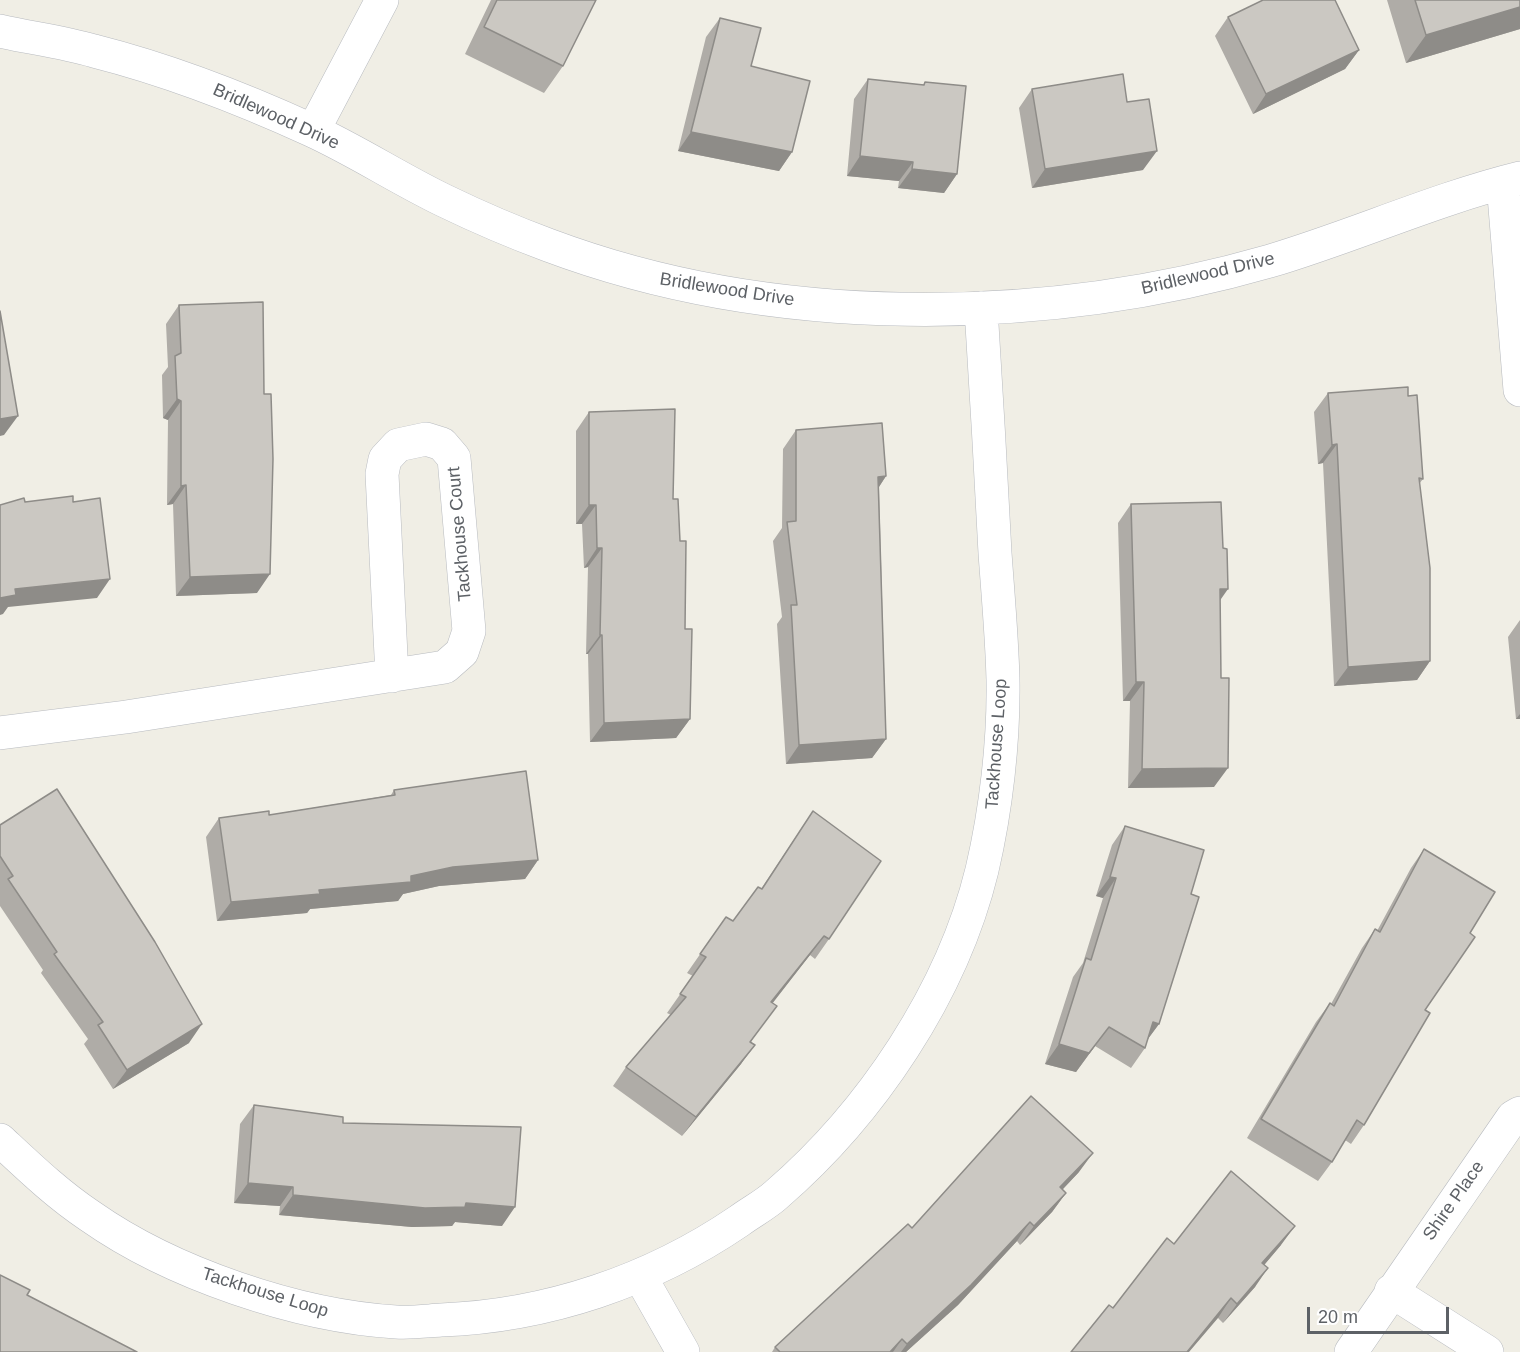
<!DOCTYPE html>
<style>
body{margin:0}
#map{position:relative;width:1520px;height:1352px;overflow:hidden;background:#f0eee5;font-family:Arial,sans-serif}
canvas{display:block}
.scale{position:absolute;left:1307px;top:1307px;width:142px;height:27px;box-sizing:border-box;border:3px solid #5d6166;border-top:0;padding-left:8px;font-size:18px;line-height:21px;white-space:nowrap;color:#5d6166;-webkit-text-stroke:4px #fff;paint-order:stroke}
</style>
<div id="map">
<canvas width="1520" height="1352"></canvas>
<div class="scale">20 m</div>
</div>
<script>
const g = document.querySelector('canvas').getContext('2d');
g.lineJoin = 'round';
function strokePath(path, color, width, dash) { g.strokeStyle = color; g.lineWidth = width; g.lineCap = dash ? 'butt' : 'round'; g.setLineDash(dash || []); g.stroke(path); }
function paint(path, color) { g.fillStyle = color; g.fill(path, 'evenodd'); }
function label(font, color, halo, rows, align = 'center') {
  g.font = font + ' Arial,sans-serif'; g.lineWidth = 5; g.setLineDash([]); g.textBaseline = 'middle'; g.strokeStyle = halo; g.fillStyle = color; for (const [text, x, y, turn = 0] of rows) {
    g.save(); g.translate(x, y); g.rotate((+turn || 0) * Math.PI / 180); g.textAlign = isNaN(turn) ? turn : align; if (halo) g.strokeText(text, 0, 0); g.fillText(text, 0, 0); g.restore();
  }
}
const minor = new Path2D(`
 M0,31C31,38 63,42 94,51C169,70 241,98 311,130C357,151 399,179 445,201C478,217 513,232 548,245C772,329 1041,327 1270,261C1354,236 1435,199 1520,178
 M313,131L382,0
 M1503,183L1520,390
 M0,733L126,717L445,667L462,652L469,631L454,458L442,444L426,439L398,445L385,459L382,474L392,676
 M0,1140C29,1167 57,1194 90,1216C171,1273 297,1316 396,1322C411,1323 426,1321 441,1320C547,1316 651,1281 739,1221C751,1212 765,1205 776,1195C871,1113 952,993 982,870C996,810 1004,741 1003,680C1002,638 998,595 995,553C991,471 986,390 981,308
 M640,1276L683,1352
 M1391,1291L1487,1352
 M1351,1352L1513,1117L1520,1113`);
const wall = new Path2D(`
 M491,0H596L563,66L544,93L465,54Z
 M1387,0H1520V29L1406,63Z
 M1228,17L1359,50L1345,69L1253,114L1215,36Z
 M720,18L751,66L792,152L779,171L678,151L706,37Z
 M868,79L923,85L925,82L957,174L944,193L898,188L899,181L847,176L854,99Z
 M1032,89L1127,102L1143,170L1032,188L1019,108Z
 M179,305L257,593L176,596L173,504L167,505L168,420L163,418L162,375L168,367L166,324Z
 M1328,393L1408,396L1423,479L1419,484L1430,661L1417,680L1334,686L1323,463L1318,464L1314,412Z
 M589,412L673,499L685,629L690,719L676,738L590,742L588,654H586L588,567L584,568L582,524H576V431Z
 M796,430L886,476L879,487L886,739L872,758L786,764L777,624L782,617L773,541L782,528L783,449Z
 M1131,504L1220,601L1214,787L1128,788L1130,701H1123L1118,523Z
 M1520,620V719H1516L1508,637Z
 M394,790L538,860L525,879L439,886L403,894L398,901L310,909L307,913L217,921L206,837L219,818L269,815L391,795Z
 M813,811L829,939L815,959L810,955L772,1003L751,1042L741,1064L682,1136L613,1086L626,1067L671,1015L667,1013L693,976L687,973L726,917L733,921L761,889Z
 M0,825L189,1043L113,1089L84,1044L88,1039L41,973L43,970L0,906Z
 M1125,826L1191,894L1159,1024L1147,1040L1145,1048L1131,1068L1095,1046L1076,1072L1045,1064L1073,977L1083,963L1103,898L1096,896L1112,845Z
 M1424,849L1425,1010L1364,1125L1351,1144L1345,1140L1332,1162L1318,1181L1247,1138L1316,1022L1330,1003L1331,1004L1362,948L1375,929L1377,931L1411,868Z
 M254,1105L343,1123L502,1226L455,1222L452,1226L412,1227L279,1215L280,1206L234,1203L240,1124Z
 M1079,1172L1062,1190L1066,1193L1052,1212L1020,1245L1017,1241L958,1305L906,1352H772L775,1347L912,1228Z
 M1174,1244L1281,1245L1264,1265L1255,1287L1223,1323L1218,1318L1113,1308Z`);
const shadedWall = new Path2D(`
 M1520,7V29L1406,63L1426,35Z
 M1359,50L1345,69L1253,114L1266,94Z
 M691,132L792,152L779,171L678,151Z
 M1157,151L1143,170L1032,188L1045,169Z
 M860,156L913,162L899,181L847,176Z
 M912,169L957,174L944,193L898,188Z
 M177,399L181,401L168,420L163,418Z
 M18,416L4,435L0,436V419Z
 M1337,444L1323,463L1318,464L1332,445Z
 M886,476L873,496L878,477Z
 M186,485L173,504L167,505L181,486Z
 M589,505H596L582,524H576Z
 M597,548H602L588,567L584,568Z
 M270,574L257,593L176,596L190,577Z
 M110,579L97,598L8,607L3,614L0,615V598L15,589Z
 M1220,589H1228L1214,609Z
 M600,635H602L588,654H586Z
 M1430,661L1417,680L1334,686L1348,667Z
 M1136,682H1144L1130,701H1123Z
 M1520,714V719H1516Z
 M690,719L676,738L590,742L604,723Z
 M886,739L872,758L786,764L799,745Z
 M1228,768L1214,787L1128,788L1142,769Z
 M538,860L525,879L439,886L403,894L398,901L310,909L307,913L217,921L231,902L411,876L453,867Z
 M1110,877L1116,878L1103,898L1096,896Z
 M824,936L810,955L758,1022L771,1002Z
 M1153,1022L1159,1024L1145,1043Z
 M202,1024L189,1043L113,1089L127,1070Z
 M1059,1044L1095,1046L1076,1072L1045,1064Z
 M755,1045L741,1064L682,1136L696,1117Z
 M1093,1153L1079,1172L1046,1207L1060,1187Z
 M248,1183L293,1187L280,1206L234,1203Z
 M1066,1193L1052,1212L1020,1245L1034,1226Z
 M293,1195L466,1203L515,1207L502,1226L455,1222L452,1226L412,1227L279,1215Z
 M1030,1222L1017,1241L958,1305L906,1352H901L907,1344Z
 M1295,1226L1281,1245L1249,1283L1262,1263Z
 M1268,1268L1255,1287L1223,1323L1237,1304Z
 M1231,1298L1218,1318L1189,1352H1187Z
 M902,1339L893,1352H890Z`);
const building = new Path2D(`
 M497,0H596L563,66L484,27Z
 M1263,0H1335L1359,50L1266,94L1228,17Z
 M1415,0H1520V7L1426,35Z
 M720,18L761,28L751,66L810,81L792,152L691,132Z
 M1123,74L1127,102L1149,99L1157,151L1045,169L1032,89Z
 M868,79L924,85L925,82L966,86L957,174L912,169L913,162L860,156Z
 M263,302L264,394H271L273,459L270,574L190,577L186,485L181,486V401L177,399L175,356L181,353L179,305Z
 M0,311L18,416L0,419Z
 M1408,387V396L1417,395L1423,479L1419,478L1430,568V661L1348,667L1337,444L1332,445L1328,393Z
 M675,409L673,499H678L680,541H686L685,629H692L690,719L604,723L602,635H600L602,548H597L596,505H589V412Z
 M882,423L886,476L878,477L886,739L799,745L791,605H797L787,522L796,521V430Z
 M73,496V502L100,498L110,579L15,589L16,595L0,598V505L24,498L25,502Z
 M1221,502L1223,548L1227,549L1228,589H1220L1221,678H1229L1228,768L1142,769L1144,682H1136L1131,504Z
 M526,771L538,860L453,867L411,876V882L319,890L320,894L231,902L219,818L269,811V815L395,795L394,790Z
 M57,789L155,942L202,1024L127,1070L98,1025L103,1022L54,954L57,952L8,879L13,876L0,856V825Z
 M813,811L881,861L829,939L824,936L771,1002L777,1006L750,1042L755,1045L696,1117L626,1067L686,997L680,994L706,957L700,954L726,917L733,921L758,887L762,889Z
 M1125,826L1204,850L1191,894L1199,897L1159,1024L1153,1022L1145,1048L1109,1027L1089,1053L1059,1044L1086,958L1091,960L1116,878L1110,877Z
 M1424,849L1495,892L1470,933L1475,937L1425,1010L1430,1013L1364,1125L1357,1120L1332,1162L1261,1119L1330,1003L1334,1006L1375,929L1380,932Z
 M1031,1096L1093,1153L1060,1187L1066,1193L1034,1226L1030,1222L971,1285L907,1344L902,1339L890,1352H780L775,1347L908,1224L912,1228Z
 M254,1105L343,1117V1123L521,1127L515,1207L466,1203L465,1207L425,1208L293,1195V1187L248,1183Z
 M1231,1171L1295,1226L1262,1263L1268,1268L1237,1304L1231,1298L1187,1352H1071L1109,1305L1113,1308L1167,1238L1174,1244Z
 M0,1275L30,1290L27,1295L137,1352H0Z`);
const streetNames = [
 ["Bridlewood Drive",276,117,24],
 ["Bridlewood Drive",1208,274,-13],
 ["Bridlewood Drive",727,290,9],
 ["Tackhouse Court",460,534,-95],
 ["Tackhouse Loop",997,744,-86],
 ["Shire Place",1454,1201,-55],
 ["Tackhouse Loop",265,1293,17]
];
strokePath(minor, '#b7babf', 34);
strokePath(minor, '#fff', 33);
paint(wall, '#afaca7');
paint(shadedWall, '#8e8c88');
paint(building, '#cbc8c2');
strokePath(building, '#8e8c88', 1.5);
label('18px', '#5d6166', '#fff', streetNames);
</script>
